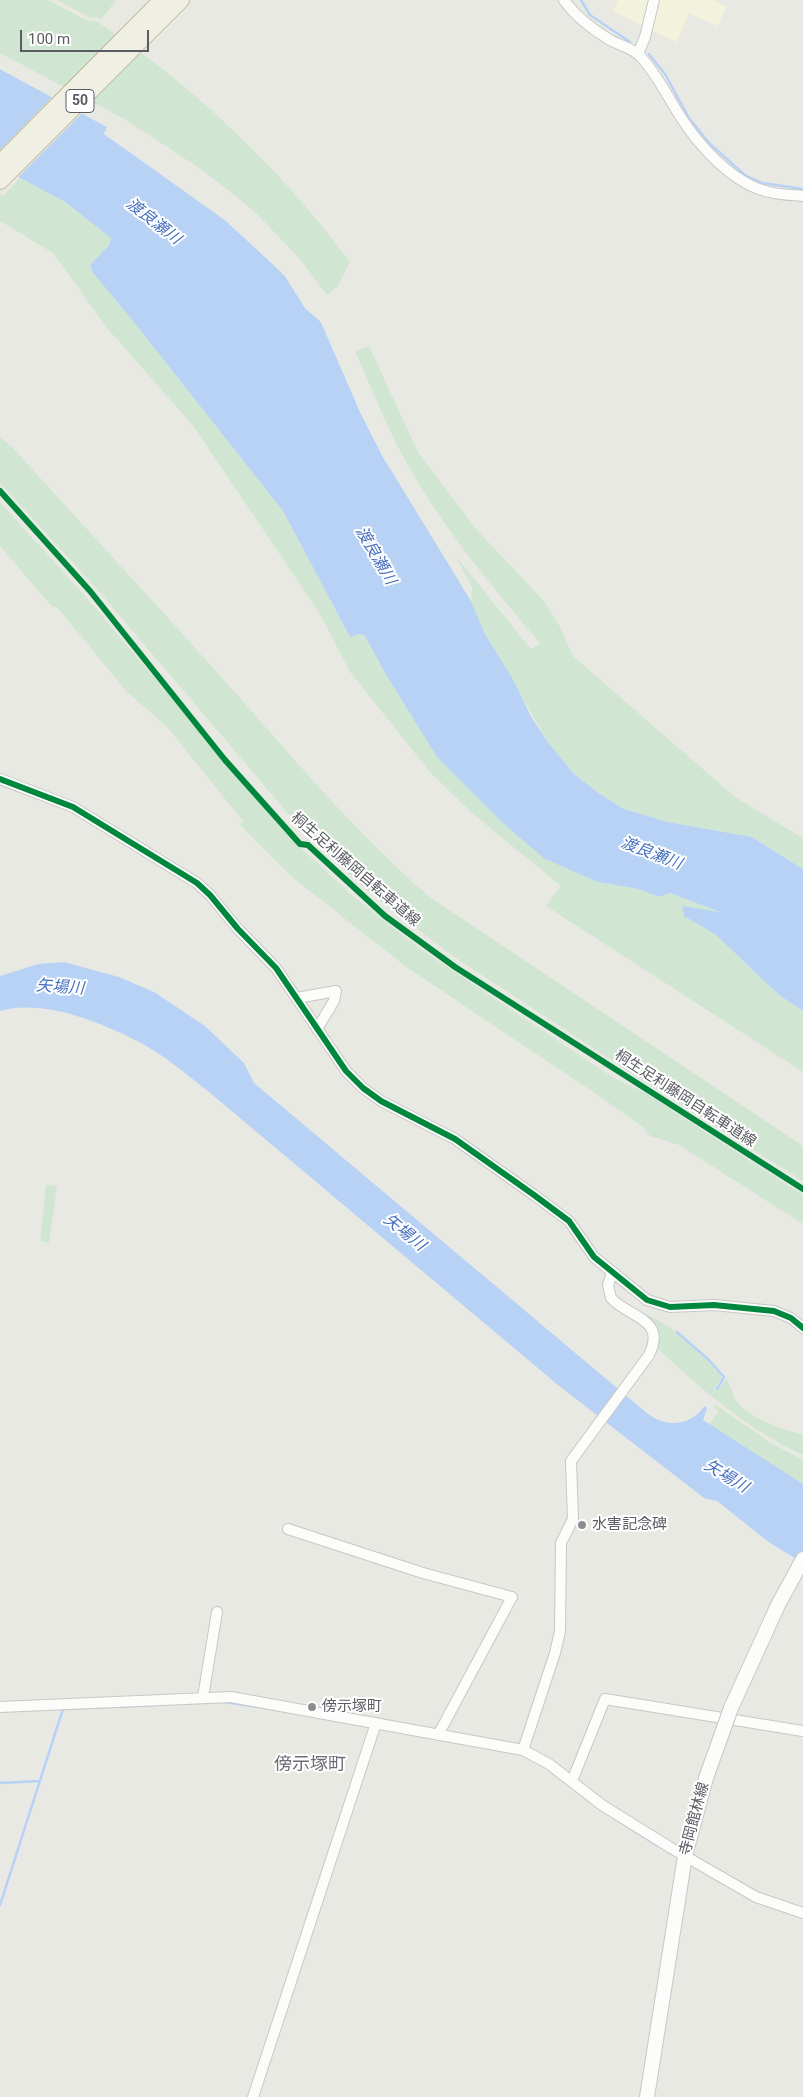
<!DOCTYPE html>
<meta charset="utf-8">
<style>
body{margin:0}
#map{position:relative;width:803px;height:2097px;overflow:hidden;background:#e9e9e4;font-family:Roboto,sans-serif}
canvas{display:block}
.scale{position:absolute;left:20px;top:30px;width:129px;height:22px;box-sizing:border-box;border:2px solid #5a5c62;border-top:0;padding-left:6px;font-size:15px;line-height:18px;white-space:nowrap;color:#5a5c62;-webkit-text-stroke:4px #fff;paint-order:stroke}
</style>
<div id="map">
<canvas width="803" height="2097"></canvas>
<div class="scale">100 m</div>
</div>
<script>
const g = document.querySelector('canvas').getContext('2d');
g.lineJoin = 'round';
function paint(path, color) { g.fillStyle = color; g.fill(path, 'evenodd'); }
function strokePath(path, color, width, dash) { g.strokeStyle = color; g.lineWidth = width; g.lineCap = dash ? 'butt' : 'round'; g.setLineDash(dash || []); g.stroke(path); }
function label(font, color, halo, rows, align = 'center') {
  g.font = font + ' Roboto,"Noto Sans JP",sans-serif'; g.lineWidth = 4; g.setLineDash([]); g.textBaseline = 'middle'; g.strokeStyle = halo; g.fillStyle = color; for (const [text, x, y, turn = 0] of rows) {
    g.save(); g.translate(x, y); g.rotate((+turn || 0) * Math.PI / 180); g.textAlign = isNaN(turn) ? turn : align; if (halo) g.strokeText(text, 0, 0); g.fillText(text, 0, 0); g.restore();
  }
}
const commercial = new Path2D(`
 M618,0H650L643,26L613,11Z
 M659,0H713L727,7L717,26L689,13L677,42L651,30Z`);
const green = new Path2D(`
 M0,0H48L88,21H96C193,85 281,169 350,262L338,286L327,295L299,258L254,211L202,170L126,120L0,53Z
 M57,0H116L101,20L97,17L90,18Z
 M20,178L65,202L111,238L109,245L90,265L93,273L129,316L283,511L350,637L360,634L365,636L385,673L410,710L598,882L638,889L659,897L670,893L723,913L682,906L684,916L716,935L779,995L803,1011V1072L546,906L561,886L473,814L429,771L350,672L320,614L194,427L107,328L53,253L0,221V194L3,196Z
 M369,346L418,452L477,530L544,601L559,625L573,656L735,797L803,838V869L752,837L668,822L624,809L597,792L573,773L547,741L485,634L471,605L472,587L455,555L531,649L540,643C488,583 436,519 399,449C383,418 370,384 355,351Z
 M0,437L13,448C80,522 148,595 215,670C285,748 351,829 431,898L803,1146V1181L631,1073L450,954L363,887L316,843L285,810L97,589L0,483Z
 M0,502L87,598L271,816L303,850L354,897L419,948L614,1078L647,1094L803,1195V1224L679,1145L650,1136L643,1127L602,1098L405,966L292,877L240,825L243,821L166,726L126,691L57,607H52L0,546Z
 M46,1185L57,1186L49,1243L40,1241Z
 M648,1315C677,1329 701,1351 723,1375L715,1388L718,1390L726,1379C731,1385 732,1393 736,1400C747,1418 784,1430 803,1435V1455C748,1430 701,1389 657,1348L659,1335Z
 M715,1404L769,1442L803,1460V1484L709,1425L719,1411L713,1407Z`);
const water = new Path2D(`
 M0,69L107,127L104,134L226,221L264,255L285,276L305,308L321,322L361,414L383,457L465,588L485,634L515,683L530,715L547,741L573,773L597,792L624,809L668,822L752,837L803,869V1011L779,995L716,935L684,916L682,906L720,912L670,893L659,897L638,889L598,882L545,859L504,824L437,757L385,673L365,636L360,634L350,637L283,511L129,316L93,273L90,265L109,245L111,238L65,202L0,167Z
 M64,962L119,977L154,992L205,1026L244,1063L254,1083L648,1414C668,1428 689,1426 705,1406L707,1408L703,1420L803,1484V1563L770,1543L717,1501L704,1498L558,1385L209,1092C186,1074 163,1054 137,1041C97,1021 44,999 0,1011V976L38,964Z`);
const pier = new Path2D(`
 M0,66L109,125L107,133L188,189L227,219L286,275L307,306L323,320L363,413L385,455L467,586L471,596V601L383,457L361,414L321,322L305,308L285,276L226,221L187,191L104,134L107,127L82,113L16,179L0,170V150L52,97L0,69Z`);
const stream = new Path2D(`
 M581,0L590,15L630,42
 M649,54L665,74L689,118L710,144L746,176L762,183L803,189
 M677,1332L709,1360L724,1377L717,1389
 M224,1702L266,1708
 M0,1783L40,1781
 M614,1818L658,1846
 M0,1905L63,1709L156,1705`);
const minor = new Path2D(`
 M564,0C576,17 592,29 610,40C619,45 632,48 640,56C657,74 667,96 680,116C699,146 733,184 769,192C780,195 792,195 803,196
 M638,54L645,37L654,0
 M0,779L73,807L197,883L210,895L238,929L276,968L346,1071L363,1088L381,1101L455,1139L534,1195L569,1221L594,1257L647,1300L670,1307L714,1305L774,1311L791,1318L803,1328
 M297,998L336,991L334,1001L317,1029
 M288,1529L423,1573L512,1597L438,1735
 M203,1697L217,1612
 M0,1707L231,1697L523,1750L549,1764L602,1805L671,1848L756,1897L803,1913
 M523,1750L555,1653L560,1631L561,1543L573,1519L571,1461L649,1355C667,1318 629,1318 611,1298L608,1285L612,1273
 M572,1781L605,1699L803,1731
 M253,2097L376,1723`);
const secondary = new Path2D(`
 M731,1708L778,1605L803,1559
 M647,2097L685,1856L706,1778L725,1725`);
const trunk = new Path2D(`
 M0,163L162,0
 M0,181L181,0`);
const secondaryBridge = new Path2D(`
 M725,1725L731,1708`);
const cycleway = new Path2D(`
 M0,491L90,591L225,760L300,844L308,845L385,916L455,967L803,1189
 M0,779L73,807L197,883L210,895L238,929L276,968L346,1071L363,1088L381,1101L455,1139L534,1195L569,1221L594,1257L647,1300L670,1307L714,1305L774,1311L791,1318L803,1328`);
const markers = [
 [582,1525,5,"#8c8d90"],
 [312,1707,5,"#8c8d90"]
];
const shields = [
 [80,101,28]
];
const shieldNames = [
 ["50",80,101]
];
const streetNames = [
 ["桐生足利藤岡自転車道線",355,870,41],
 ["桐生足利藤岡自転車道線",685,1099,33],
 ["寺岡館林線",695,1819,-75]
];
const poiNames = [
 ["水害記念碑",592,1525],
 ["傍示塚町",322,1707]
];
const waterNames = [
 ["渡良瀬川",153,222,38],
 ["渡良瀬川",375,556,60],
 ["渡良瀬川",651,854,21],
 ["矢場川",60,988,4],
 ["矢場川",404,1233,39],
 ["矢場川",726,1477,31]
];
const quarterNames = [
 ["傍示塚町",310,1765]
];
paint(commercial, '#f3f2dc');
paint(green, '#d1e6d2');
paint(water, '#b7d2f5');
paint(pier, '#e9e9e4');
strokePath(stream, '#b7d2f5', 2.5);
strokePath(minor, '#c7c7c6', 12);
strokePath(secondary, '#c6c7c6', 16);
strokePath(trunk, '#c0b893', 18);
strokePath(minor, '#fcfcfb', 10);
strokePath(secondary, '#fcfcfb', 14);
strokePath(trunk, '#f0efe4', 16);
strokePath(secondaryBridge, '#c6c7c6', 16, []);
strokePath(secondaryBridge, '#fcfcfb', 14);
strokePath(cycleway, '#00873e', 6);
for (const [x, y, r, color] of markers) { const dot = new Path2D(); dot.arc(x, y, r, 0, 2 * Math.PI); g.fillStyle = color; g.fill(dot); strokePath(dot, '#fff', 2); }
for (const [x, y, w] of shields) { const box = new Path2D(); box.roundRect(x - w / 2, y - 11.5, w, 23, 4); g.fillStyle = '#fff'; g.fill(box); strokePath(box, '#5a5c62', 1); }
label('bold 14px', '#5a5c62', null, shieldNames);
label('15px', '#5a5c62', '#fff', streetNames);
label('15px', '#5a5c62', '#fff', poiNames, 'left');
label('italic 16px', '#4670be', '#fff', waterNames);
label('18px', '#6b6e74', '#fff', quarterNames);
</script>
